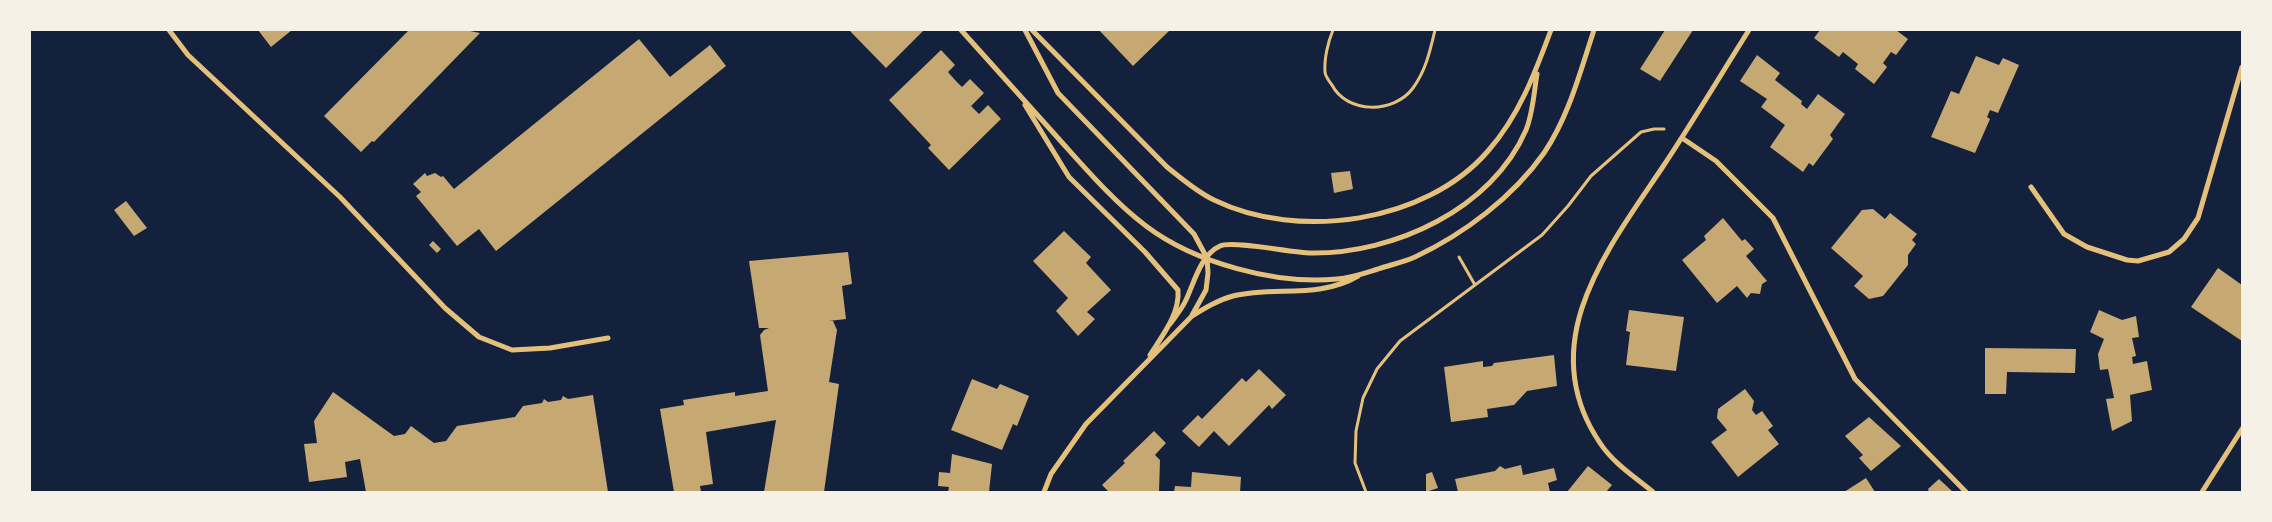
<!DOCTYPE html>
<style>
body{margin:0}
#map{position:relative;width:2272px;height:522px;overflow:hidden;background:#14213d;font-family:Manrope,sans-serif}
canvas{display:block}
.frame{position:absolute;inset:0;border:31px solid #f6f1e7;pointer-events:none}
</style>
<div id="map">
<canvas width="2272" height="522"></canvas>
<div class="frame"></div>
</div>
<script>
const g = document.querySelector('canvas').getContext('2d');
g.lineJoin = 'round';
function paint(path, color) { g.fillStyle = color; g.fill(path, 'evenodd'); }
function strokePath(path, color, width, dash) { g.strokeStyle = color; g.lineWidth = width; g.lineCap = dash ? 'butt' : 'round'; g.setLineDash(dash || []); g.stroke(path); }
const building = new Path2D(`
 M258,30H292L271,47Z
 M409,30H465L480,33L374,142L372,141L361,152L324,116Z
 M849,30H924L886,68Z
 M1099,30H1170L1133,66Z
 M1665,30H1693L1660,81L1640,69Z
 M1820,30H1896L1908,39L1896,55L1891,52L1883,63L1887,67L1874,84L1855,69L1858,64L1843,52L1839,57L1814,38Z
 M639,39L670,77L710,45L726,66L496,251L479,229L457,246L416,196L421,192L413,184L425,173L427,176L435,173L441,177L443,176L454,189Z
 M941,50L955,65L948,72L955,80L962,87L970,79L984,93L971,106L979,114L988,105L1001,119L949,170L928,148L931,145L889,100Z
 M1757,55L1780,73L1775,80L1802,101L1801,104L1807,109L1818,94L1845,114L1830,135L1833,139L1813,166L1809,163L1803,172L1770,147L1785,125L1761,107L1767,99L1740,81Z
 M1976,56L1999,65L2003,58L2019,65L1998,113L1990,110L1987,117L1990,119L1975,153L1931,137L1951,91L1959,94Z
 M1350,171L1353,189L1334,193L1331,173Z
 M126,201L147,228L134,236L114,210Z
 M1873,209L1885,219L1890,213L1917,234L1912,240L1916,244L1908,255V265L1883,296L1869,299L1854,286L1863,276L1831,248L1862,210Z
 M1723,218L1742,241L1745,239L1754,249L1746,256L1767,281L1762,284L1760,294L1751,293L1747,298L1737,286L1717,303L1682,260L1706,240L1704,236Z
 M1064,231L1091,257L1086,263L1111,290L1087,312L1095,319L1078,336L1056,311L1068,298L1033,261Z
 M433,241L441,249L437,253L429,245Z
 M848,252L852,284L842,286L846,319L829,321H833L837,330L829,382L839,384L824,492H764L776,420L706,432L713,484L700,486L701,492H674L660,409L684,405L683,400L735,392V396L768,391L760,335L764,330L769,328H759L749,261Z
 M2218,268L2242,285V341L2191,307Z
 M1629,310L1684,317L1676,371L1626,365L1630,332L1626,331Z
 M2099,310L2122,320L2136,316L2139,337L2132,338L2136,356L2132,357L2133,364L2147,361L2152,390L2130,395L2132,421L2112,431L2106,399L2114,398L2108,369L2100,370L2098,354L2104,339L2090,332Z
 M1985,348L2076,349L2075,373L2007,372L2006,394H1985Z
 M1554,355L1557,386L1527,391L1514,405L1487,409L1488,417L1451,422L1444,367L1483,361V367L1492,366L1494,363Z
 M1259,369L1286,395L1272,409L1269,405L1229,446L1214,431L1199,447L1182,431L1198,415L1202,419L1242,378L1246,382Z
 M972,379L997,389L1000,384L1029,396L1017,426L1013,424L1002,450L951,430Z
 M1745,389L1754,401L1752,410L1756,415L1762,411L1773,426L1768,430L1779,444L1738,477L1711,442L1727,430L1717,418L1718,409Z
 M333,392L394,436L405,434L411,426L434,443L446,441L457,426L515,417L523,406L542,403L544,399L548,402L561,400L563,396L568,399L593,395L608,492H366L360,459L345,462L347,477L309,482L304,444L317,443L314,421Z
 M1869,417L1901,446L1871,471L1859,458L1863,455L1845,436Z
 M1154,431L1166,443L1155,455L1160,460L1159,492H1109L1102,485L1125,463L1123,461Z
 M952,454L992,464L989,492H948L949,487L938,486L939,472L950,473Z
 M1521,465L1523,475L1554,468L1557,480L1548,483L1550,492H1458L1455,479L1495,471L1500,466L1505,469Z
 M1588,466L1612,485L1606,492H1567Z
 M1192,472L1241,477L1240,492H1174L1175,486L1191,487Z
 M1432,472L1438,488L1426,492V474Z
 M1866,478L1875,492H1844Z
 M1939,479L1953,492H1929L1928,489Z`);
const path = new Path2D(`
 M1333,30C1328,42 1324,59 1325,72C1325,76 1329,81 1332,85C1347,114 1394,114 1413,88C1426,70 1430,51 1435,30
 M1459,257L1475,285
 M1366,492L1355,463L1356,431L1363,398L1377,369L1400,341L1542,235L1568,206L1591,176L1641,132L1654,129H1664`);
const minor = new Path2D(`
 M169,30L188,55L340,197L445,308L479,337L512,350L550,348L608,338
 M961,30C993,66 1026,102 1058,138C1085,168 1114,202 1146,226C1195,263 1276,285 1337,279C1351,278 1365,273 1378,269C1390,265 1404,262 1415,257C1464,234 1513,197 1544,153C1569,116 1580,72 1594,30
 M1025,30L1058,93L1194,234L1207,258L1208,273L1206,290L1191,317L1086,424L1051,474L1044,492
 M1032,30L1167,167C1182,179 1197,192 1214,200C1298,241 1426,223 1488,151C1519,116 1535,73 1551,30
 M1025,105L1069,177L1145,252L1178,290C1180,314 1162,336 1150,355
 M1682,138L1716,161L1773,218L1855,379L1966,492
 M2031,187L2064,234L2087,247L2127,260L2138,261L2169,252L2184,239L2198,218L2242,67
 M1192,316C1205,308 1218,300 1233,296C1275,286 1319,299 1358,276
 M1170,324C1175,317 1181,310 1185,302C1194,284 1200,255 1220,246C1232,240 1292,253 1311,253C1394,254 1492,209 1526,130C1533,113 1534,92 1537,74
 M1653,492C1635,477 1613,463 1600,443C1533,344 1606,251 1662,168C1692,123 1720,76 1749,30
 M2202,492L2242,429`);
paint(building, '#c6a872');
strokePath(path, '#e5c07b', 3);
strokePath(minor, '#e5c07b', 5);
</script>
